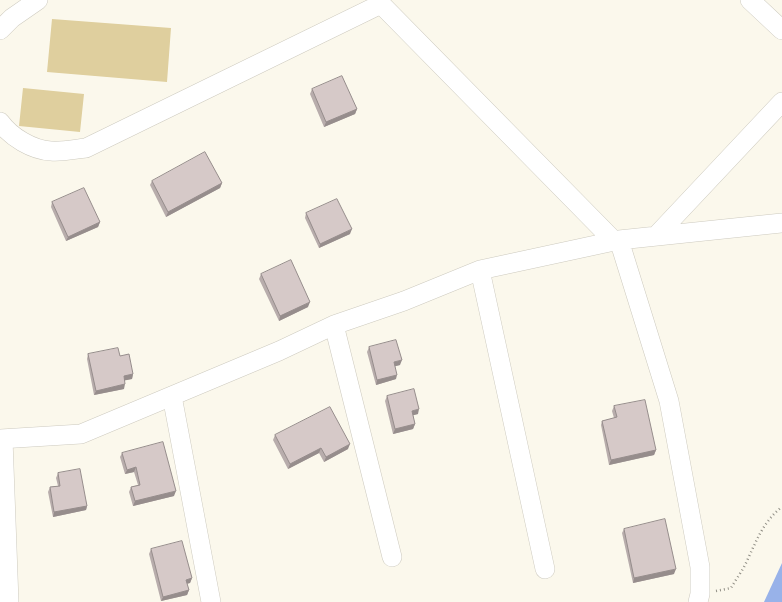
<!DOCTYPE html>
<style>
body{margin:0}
canvas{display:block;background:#fbf8ec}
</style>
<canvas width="782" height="602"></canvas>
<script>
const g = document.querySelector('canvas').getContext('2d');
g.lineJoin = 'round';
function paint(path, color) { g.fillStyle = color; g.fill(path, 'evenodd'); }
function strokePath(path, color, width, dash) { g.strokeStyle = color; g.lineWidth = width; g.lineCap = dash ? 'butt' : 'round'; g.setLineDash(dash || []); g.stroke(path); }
const green = new Path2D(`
 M52,19L171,28L167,82L47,72Z
 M23,88L84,94L80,132L19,126Z`);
const water = new Path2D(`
 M782,563V602H764Z`);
const path = new Path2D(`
 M716,591L731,588C735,581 740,574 744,567C755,545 762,522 782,507`);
const minor = new Path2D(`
 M377,0L614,241
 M750,0L782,30
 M0,30L12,18L38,0
 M0,122C11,137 32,150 51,151C63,152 75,149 86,148L381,4
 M656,236L782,102
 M619,240L669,401L700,567V594L698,602
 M480,270L545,569
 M334,325L392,557
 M172,396L211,602
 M0,439L81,434L279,351L334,325L404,301L480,270L619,240L782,223
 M3,439L9,602`);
const wall = new Path2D(`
 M312,89L357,109L355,114L324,127L310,94Z
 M152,181L222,183L220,188L166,217L150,185Z
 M52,202L100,222L98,227L66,241L51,207Z
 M306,213L350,234L319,248L305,218Z
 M261,274L308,307L279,321L259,279Z
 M369,347L400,365L395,366L396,379L376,385L367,352Z
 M88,354L120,356L133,374L132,379L124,380V389L94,395L87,359Z
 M387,396L418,414L413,415L415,424L413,429L393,434L385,401Z
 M614,406L656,450L654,455L609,465L601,425L602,421L614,418L612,411Z
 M275,435L348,449L324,462L319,453L288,469L273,440Z
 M122,453L174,496L133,506L129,492L131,487L138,485L134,472L125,474L120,457Z
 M58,473L87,506L86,510L53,517L48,492L50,487L58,486L56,478Z
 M624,529L674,574L633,583L622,533Z
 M151,549L192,578L190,583L187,584L189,590L187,595L161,601L149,554Z`);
const shadedWall = new Path2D(`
 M357,109L355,114L324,127L326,122Z
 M222,183L220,188L166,217L168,212Z
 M100,222L98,227L66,241L68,237Z
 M352,229L350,234L319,248L320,244Z
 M310,302L308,307L279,321L280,316Z
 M402,360L400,365L392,367L394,362Z
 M133,374L132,379L122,381L124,376Z
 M397,375L396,379L376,385L377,380Z
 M125,384L124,389L94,395L96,391Z
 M419,409L418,414L410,416L412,411Z
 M415,424L413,429L393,434L395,429Z
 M350,444L348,449L324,462L326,457Z
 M321,448L319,453L288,469L290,464Z
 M656,450L654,455L609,465L611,460Z
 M136,467L134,472L125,474L127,470Z
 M176,491L174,496L133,506L135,501Z
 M87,506L86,510L53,517L54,512Z
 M676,569L674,574L633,583L634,578Z
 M192,578L190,583L184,584L186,580Z
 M189,590L187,595L161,601L163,597Z`);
const building = new Path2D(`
 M342,76L357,109L326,122L312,89Z
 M205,152L222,183L168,212L152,181Z
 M84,188L100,222L68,237L52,202Z
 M337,199L352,229L320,244L306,213Z
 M291,260L310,302L280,316L261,274Z
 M396,340L402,360L394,362L397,375L377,380L369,347Z
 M118,348L120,356L129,354L133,374L124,376L125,384L96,391L88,354Z
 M414,389L419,409L412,411L415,424L395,429L387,396Z
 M645,400L656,450L611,460L602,421L617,417L614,406Z
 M330,407L350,444L326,457L321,448L290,464L275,435Z
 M163,442L176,491L135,501L131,487L140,485L136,467L127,470L122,453Z
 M80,469L87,506L54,512L50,487L60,486L58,473Z
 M665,519L676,569L634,578L624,529Z
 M182,541L192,578L186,580L189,590L163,597L151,549Z`);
paint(green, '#dfcf9e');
paint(water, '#98b2e9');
strokePath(minor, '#cdcabf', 20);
strokePath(path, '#929087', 2.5, [1, 3]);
strokePath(minor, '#fff', 19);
paint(wall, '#b8adac');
paint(shadedWall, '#968d8c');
paint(building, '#d6c9c8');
strokePath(building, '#968d8c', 1);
</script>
